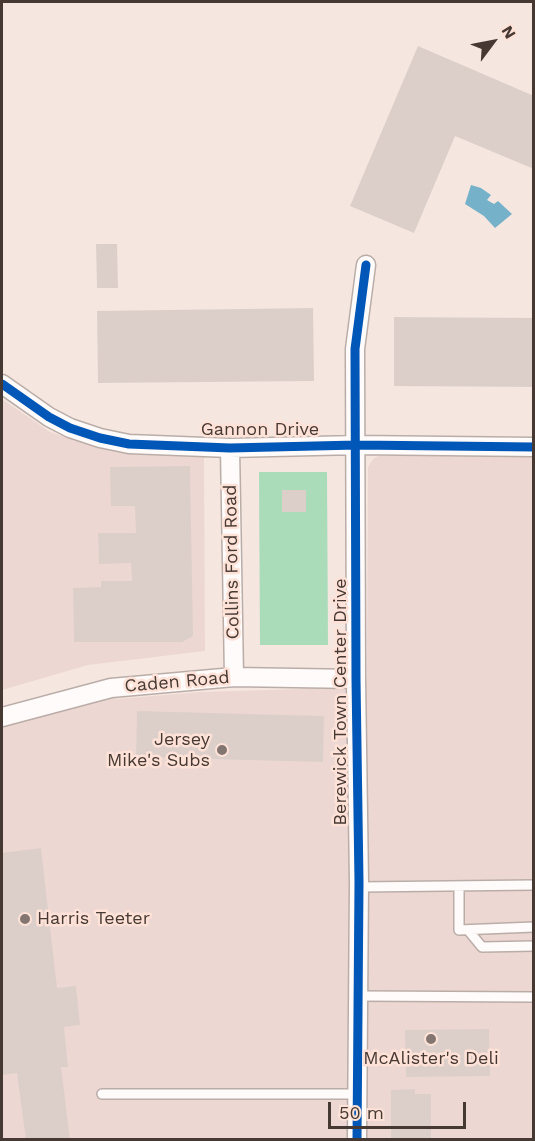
<!DOCTYPE html>
<style>
body{margin:0}
#map{position:relative;width:535px;height:1141px;overflow:hidden;background:#f5e6e0;font-family:"Work Sans",sans-serif}
canvas{display:block}
.frame{position:absolute;inset:0;border:3px solid #463933;pointer-events:none}
.north{position:absolute;left:463px;top:12px;width:60px;height:60px;-webkit-text-stroke:4px #fee2d7;paint-order:stroke;rotate:58deg;font-size:16px;font-weight:700;line-height:24px;text-align:center;color:#463933}
.north::after{content:'';display:block;margin:auto;width:21px;height:27px;background:#463933;clip-path:polygon(50% 0,100% 100%,50% 72%,0 100%)}
.scale{position:absolute;left:328px;top:1102px;width:138px;height:27px;box-sizing:border-box;border:3px solid #463933;border-top:0;padding-left:8px;font-size:18px;line-height:21px;white-space:nowrap;color:#463933;-webkit-text-stroke:4px #fee2d7;paint-order:stroke}
</style>
<div id="map">
<canvas width="535" height="1141"></canvas>
<div class="frame"></div>
<div class="north">N</div>
<div class="scale">50 m</div>
</div>
<script>
const g = document.querySelector('canvas').getContext('2d');
g.lineJoin = 'round';
function paint(path, color) { g.fillStyle = color; g.fill(path, 'evenodd'); }
function strokePath(path, color, width, dash) { g.strokeStyle = color; g.lineWidth = width; g.lineCap = dash ? 'butt' : 'round'; g.setLineDash(dash || []); g.stroke(path); }
function label(font, color, halo, rows, align = 'center') {
  g.font = font + ' "Work Sans",sans-serif'; g.lineWidth = 5; g.setLineDash([]); g.textBaseline = 'middle'; g.strokeStyle = halo; g.fillStyle = color; for (const [text, x, y, turn = 0] of rows) {
    g.save(); g.translate(x, y); g.rotate((+turn || 0) * Math.PI / 180); g.textAlign = isNaN(turn) ? turn : align; if (halo) g.strokeText(text, 0, 0); g.fillText(text, 0, 0); g.restore();
  }
}
const commercial = new Path2D(`
 M2,399L50,432L85,444L120,452L204,455L205,651L88,665L2,690Z
 M378,456H533V1139H2V724L109,695L117,699L201,692L301,689L309,685L367,682L368,467L373,459Z`);
const green = new Path2D(`
 M259,472H327L328,645H260Z`);
const water = new Path2D(`
 M471,185L481,188L491,195L487,200L494,204L498,201L512,214L495,228L484,216L465,204Z`);
const building = new Path2D(`
 M418,46L534,96V169L455,136L414,233L350,206Z
 M96,244H117L118,288H97Z
 M313,308L314,381L98,383L97,311Z
 M394,317L534,318V387L394,386Z
 M190,466L193,636L182,642H74L73,588L101,587V581H132L131,563L99,564L98,533H136L135,506H111L110,467Z
 M282,490H306V512H282Z
 M137,711L324,716L323,762L136,757Z
 M41,848L57,988L76,986L80,1025L64,1027L68,1067H61L70,1140H26L17,1073L2,1075V853Z
 M489,1029L490,1076L406,1077L405,1030Z
 M415,1089V1094H431V1140H391V1090Z`);
const service = new Path2D(`
 M359,887L534,885
 M459,887V930L534,927
 M468,930L482,947L534,946
 M359,996L534,997
 M102,1094H357`);
const minor = new Path2D(`
 M2,384L49,417L70,428L100,438L129,444L230,448L357,445L534,447
 M230,448L234,677
 M2,717L111,688L234,677L356,679
 M357,1140L359,882L356,679L355,349L366,265`);
const cycleway = new Path2D(`
 M2,384L49,417L70,428L100,438L129,444L230,448L357,445L534,447
 M357,1140L359,882L356,679L355,349L366,265`);
const markers = [
 [222,750,6,"#837670"],
 [25,919,6,"#837670"],
 [431,1039,6,"#837670"]
];
const streetNames = [
 ["Gannon Drive",260,430],
 ["Collins Ford Road",232,562,-91],
 ["Caden Road",177,682,-5],
 ["Berewick Town Center Drive",341,702,-90]
];
const poiNames = [
 ["Jersey",210,740],
 ["Mike's Subs",210,761],
 ["Harris Teeter",37,919,"left"],
 ["McAlister's Deli",431,1059,"center"]
];
paint(commercial, '#edd7d3');
paint(green, '#aadcba');
paint(water, '#75b1c8');
paint(building, '#dccfca');
strokePath(service, '#baada8', 12);
strokePath(minor, '#baada8', 21);
strokePath(service, '#fefbfa', 9);
strokePath(minor, '#fefbfa', 18);
strokePath(cycleway, '#0057b8', 9);
for (const [x, y, r, color] of markers) { const dot = new Path2D(); dot.arc(x, y, r, 0, 2 * Math.PI); g.fillStyle = color; g.fill(dot); strokePath(dot, '#fee2d7', 2); }
label('18px', '#463933', '#fee2d7', streetNames);
label('18px', '#463933', '#fee2d7', poiNames, 'right');
</script>
